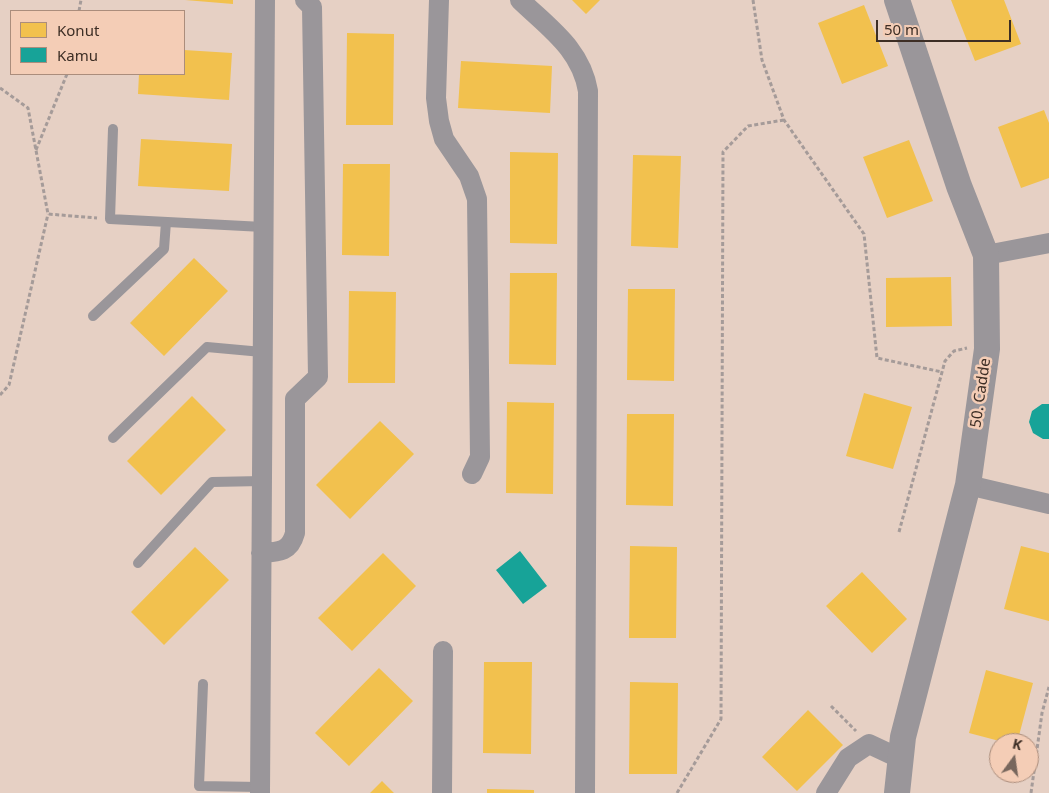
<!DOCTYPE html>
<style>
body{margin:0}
#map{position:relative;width:1049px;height:793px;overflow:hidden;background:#e6d0c4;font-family:"Noto Sans",sans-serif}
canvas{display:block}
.legend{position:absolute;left:10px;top:10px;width:175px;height:65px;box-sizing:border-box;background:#f4cdb6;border:1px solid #ab8d7c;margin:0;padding:6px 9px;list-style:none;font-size:15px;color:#3d2e25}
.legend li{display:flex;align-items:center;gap:10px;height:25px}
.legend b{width:25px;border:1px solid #ab8d7c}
.north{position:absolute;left:989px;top:733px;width:50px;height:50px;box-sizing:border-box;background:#f4cdb6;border:1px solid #ab8d7c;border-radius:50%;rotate:14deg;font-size:14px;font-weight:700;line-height:20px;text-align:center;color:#3d2e25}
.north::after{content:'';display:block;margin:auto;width:18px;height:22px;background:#78675d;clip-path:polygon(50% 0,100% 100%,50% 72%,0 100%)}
.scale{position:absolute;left:876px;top:20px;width:135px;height:22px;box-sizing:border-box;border:2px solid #3d2e25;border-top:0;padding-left:6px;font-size:15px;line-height:18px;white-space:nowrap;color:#3d2e25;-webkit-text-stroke:4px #f4cdb6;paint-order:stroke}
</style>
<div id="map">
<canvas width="1049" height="793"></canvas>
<ul class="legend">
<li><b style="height:14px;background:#f2c14e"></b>Konut</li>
<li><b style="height:14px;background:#17a398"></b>Kamu</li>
</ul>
<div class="north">K</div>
<div class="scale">50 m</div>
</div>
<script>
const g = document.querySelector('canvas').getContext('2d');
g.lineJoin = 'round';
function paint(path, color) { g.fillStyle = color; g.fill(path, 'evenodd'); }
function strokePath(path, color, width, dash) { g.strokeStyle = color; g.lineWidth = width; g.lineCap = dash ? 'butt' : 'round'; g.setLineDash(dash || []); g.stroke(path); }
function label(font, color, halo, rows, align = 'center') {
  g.font = font + ' "Noto Sans",sans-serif'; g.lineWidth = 5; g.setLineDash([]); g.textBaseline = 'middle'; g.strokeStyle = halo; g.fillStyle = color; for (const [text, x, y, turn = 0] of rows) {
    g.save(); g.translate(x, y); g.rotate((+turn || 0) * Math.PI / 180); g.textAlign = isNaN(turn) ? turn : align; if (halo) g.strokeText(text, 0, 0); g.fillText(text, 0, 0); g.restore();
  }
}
const homes = new Path2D(`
 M185,0H233V4Z
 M572,0H600L586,14Z
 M951,0H1004L1021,44L975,61Z
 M864,5L888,66L842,84L818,23Z
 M347,33L394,34L393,125H346Z
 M184,50L232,53L229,100L138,94L139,74H184Z
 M461,61L552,66L550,113L458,108Z
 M1044,110L1049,123V178L1021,188L998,127Z
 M141,139L232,144L229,191L138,186Z
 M909,140L933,201L887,218L863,157Z
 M510,152L558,153L557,244L510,243Z
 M633,155L681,156L678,248L631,246Z
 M343,164H390L389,256L342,255Z
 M194,258L228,291L164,356L130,323Z
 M510,273H557L556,365L509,364Z
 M951,277L952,326L886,327V278Z
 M628,289H675L674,381L627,380Z
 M349,291L396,292L395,383H348Z
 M864,393L912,407L893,469L846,456Z
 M192,396L226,430L161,495L127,461Z
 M507,402L554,403L553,494L506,493Z
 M627,414H674L673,506L626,505Z
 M380,421L414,454L350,519L316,485Z
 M630,546L677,547L676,638H629Z
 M1021,546L1049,553V621L1004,609Z
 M195,547L229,580L164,645L131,612Z
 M383,553L416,586L352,651L318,618Z
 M862,572L907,619L872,653L826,606Z
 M484,662H532L531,754L483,753Z
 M379,668L413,701L349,766L315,733Z
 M986,670L1033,683L1017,743H1007L969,733Z
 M630,682L678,683L677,774H629Z
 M808,710L843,745L797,791L762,757Z
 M382,781L394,793H370Z
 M487,789L534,790V793H487Z`);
const public = new Path2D(`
 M1042,404H1049V439H1043L1033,433L1029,422L1032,411Z
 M520,551L547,586L523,604L496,570Z`);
const path = new Path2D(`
 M753,0L762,60L784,120L864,234L877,358L942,372
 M79,11L81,0
 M0,88L28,108L48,214L97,218
 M36,150L67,74
 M0,395L9,385L48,214
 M899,532L945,361L954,351L967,348
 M831,706L856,731
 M677,793L721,719L723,152L748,126L784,120
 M1031,793L1042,713L1049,687`);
const service = new Path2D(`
 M113,129L110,219L263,227
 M93,316L164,249L166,222
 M113,438L207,347L262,352
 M138,563L212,482L262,481
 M203,684L199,786L260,787`);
const minor = new Path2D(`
 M439,0L436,98L439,121L444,139L469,176L477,199L480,457L472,474
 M520,0C549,28 581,49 588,91L585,793
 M986,255L1049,243
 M968,485L1049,504
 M261,553C279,552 290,552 295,533V399L318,377L312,7L305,0
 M260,793L265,0
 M442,793L443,651
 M826,793L848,758L869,744L901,759`);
const tertiary = new Path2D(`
 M897,0L959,186L986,255L987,349L968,485L903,737L897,793`);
const streetNames = [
 ["50. Cadde",981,393,-82]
];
paint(homes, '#f2c14e');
paint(public, '#17a398');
strokePath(path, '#a59b99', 3, [4, 2.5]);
strokePath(service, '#9a969a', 10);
strokePath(minor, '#9a969a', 20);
strokePath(tertiary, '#9a969a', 26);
label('15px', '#3d2e25', '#f4cdb6', streetNames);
</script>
